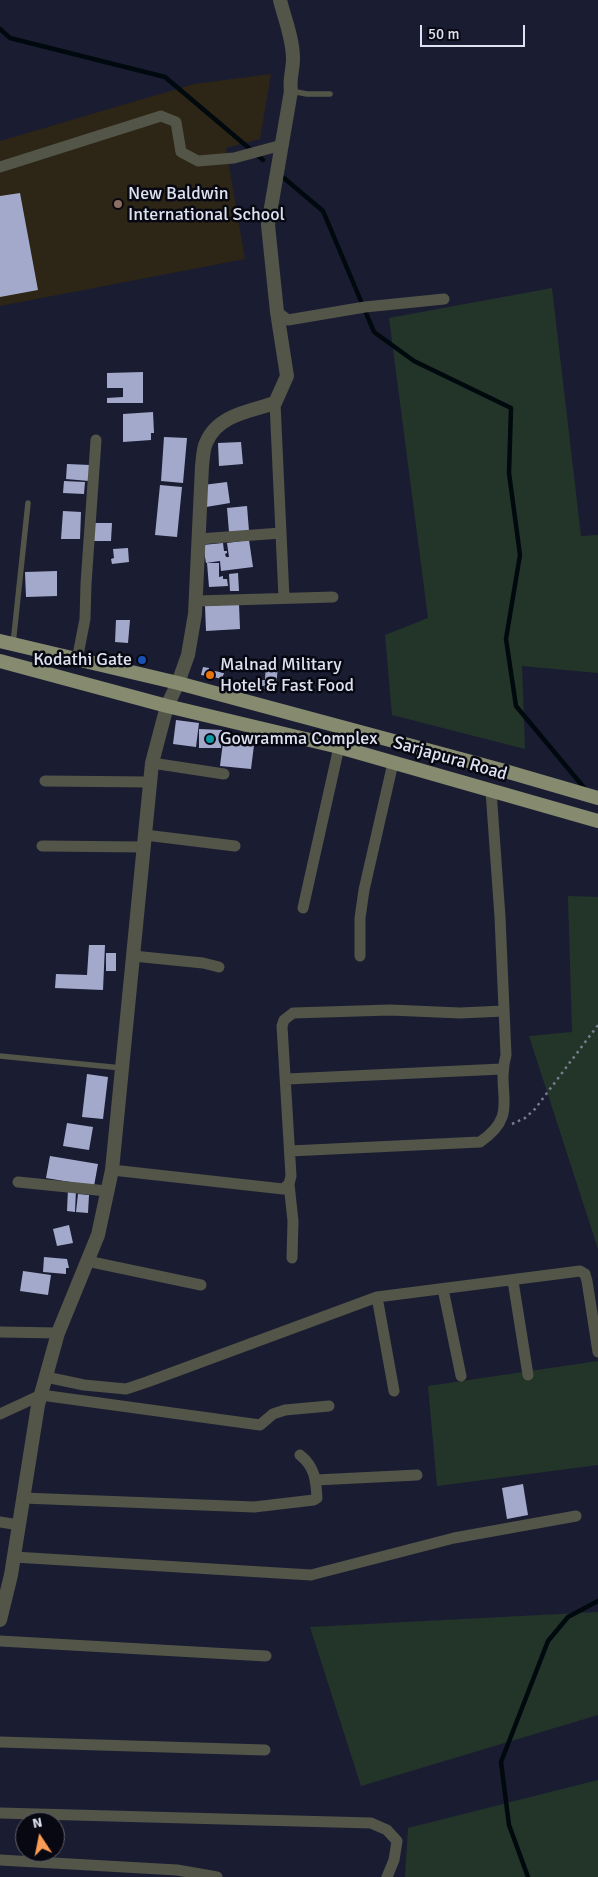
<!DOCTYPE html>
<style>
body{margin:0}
#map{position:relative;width:598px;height:1877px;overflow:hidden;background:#1a1d32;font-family:Signika,sans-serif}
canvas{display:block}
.north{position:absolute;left:15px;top:1812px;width:50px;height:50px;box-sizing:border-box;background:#070811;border:1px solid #5d5f6a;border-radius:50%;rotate:349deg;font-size:14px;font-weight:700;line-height:20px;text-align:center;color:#dee1f0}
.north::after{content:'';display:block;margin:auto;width:18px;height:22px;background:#fd9d55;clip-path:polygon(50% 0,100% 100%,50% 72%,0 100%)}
.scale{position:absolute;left:420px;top:25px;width:105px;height:22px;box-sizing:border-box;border:2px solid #dee1f0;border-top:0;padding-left:6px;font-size:15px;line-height:18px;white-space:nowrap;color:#dee1f0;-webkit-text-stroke:4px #070811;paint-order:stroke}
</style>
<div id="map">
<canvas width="598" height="1877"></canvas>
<div class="north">N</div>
<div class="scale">50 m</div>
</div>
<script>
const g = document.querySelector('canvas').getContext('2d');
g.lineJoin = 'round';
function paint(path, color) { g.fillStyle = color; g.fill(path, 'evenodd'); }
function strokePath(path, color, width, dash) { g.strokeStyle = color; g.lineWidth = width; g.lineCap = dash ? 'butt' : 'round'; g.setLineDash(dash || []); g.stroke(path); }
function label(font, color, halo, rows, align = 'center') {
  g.font = font + ' Signika,sans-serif'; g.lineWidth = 5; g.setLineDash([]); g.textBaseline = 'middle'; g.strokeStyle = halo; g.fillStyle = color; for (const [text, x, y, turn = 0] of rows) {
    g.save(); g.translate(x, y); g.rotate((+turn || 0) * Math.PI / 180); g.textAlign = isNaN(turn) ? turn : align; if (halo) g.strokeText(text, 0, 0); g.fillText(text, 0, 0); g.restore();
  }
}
const education = new Path2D(`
 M271,74L260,139L226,148L245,259L0,306V141L194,84Z`);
const green = new Path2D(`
 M552,288L581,536L598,535V673L522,666L525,749L392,715L385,635L428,618L389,318Z
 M568,896L598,897V1249L529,1036L572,1032Z
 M598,1361V1465L437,1486L428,1386Z
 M598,1612V1715L361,1786L310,1627Z
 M598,1780V1877H405L408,1828Z`);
const stream = new Path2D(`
 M0,29L10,38L165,77L263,160
 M284,178L323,211L374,332L414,361L511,408L509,473L520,555L506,639L516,706L586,790
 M528,1877L509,1825L501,1762L548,1641L568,1617L598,1601`);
const building = new Path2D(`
 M20,193L38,290L0,297V196Z
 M143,372V403H107V398L123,397V388H107V373Z
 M153,412L154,433H151V440L123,442V414Z
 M164,437L187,438L183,483L161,481Z
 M241,442L243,464L219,466L218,443Z
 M67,464L90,465L89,481L66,479Z
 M64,481L85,482L84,494L63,493Z
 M227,482L230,503L206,507L203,485Z
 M160,485L182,487L177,537L155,535Z
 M247,506L249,531L229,532L227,508Z
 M63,511L81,512L80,539H61Z
 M92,523H112L111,541H91Z
 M249,540L253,567L221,571L220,561L206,563L203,545L223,543L224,551H227V553L225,554L226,557H229L227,543Z
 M128,548L129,562L112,564L111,559L114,558L113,549Z
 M207,563H219V577L223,576V579H227L228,586L209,587Z
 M57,571V596L26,597L25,572Z
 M238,573L239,591H230L229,574Z
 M239,604L240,629L206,631L205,606Z
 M116,620H130L128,643L115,642Z
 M266,663L278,664L276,690L264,689V686H261L262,680H265Z
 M203,667L209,668L208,676L201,675Z
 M210,670L224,673L222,679L209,676Z
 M176,720L199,723L196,747L173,744Z
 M199,729L222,730L221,748H199Z
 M224,734L255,737L251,769L220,766Z
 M89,945H105L103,990L55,988L56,974L87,975Z
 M106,953H116V971H106Z
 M87,1074L108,1077L103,1119L82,1117Z
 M67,1123L93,1127L89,1150L63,1146Z
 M50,1156L98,1164L94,1186L46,1178Z
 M68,1189H76L75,1212L67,1211Z
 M78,1194L89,1195L88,1213L76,1212Z
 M69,1225L73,1243L57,1246L53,1229Z
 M44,1257L67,1259L69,1268H66V1274L43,1272Z
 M23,1271L51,1275L48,1295L20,1291Z
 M523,1484L528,1515L507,1519L502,1488Z`);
const path = new Path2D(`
 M512,1124L525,1118L535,1109L598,1025`);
const service = new Path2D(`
 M291,91L307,94H330
 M13,644L28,503
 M0,1056L122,1068`);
const minor = new Path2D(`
 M0,167L161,116L176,122L181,152L198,161L234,158L282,145
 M277,312L288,320L365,307L444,299
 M275,403L284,598
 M199,539L281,533
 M196,601L333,597
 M77,660L85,619L86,584L96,440
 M152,763L224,774
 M45,781L150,782
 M145,835L235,846
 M42,846L144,847
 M303,908L339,747
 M133,956L203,963L219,967
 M360,956V918L364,890L393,763
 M287,1079L502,1069
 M290,1151L480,1142C521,1114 495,1094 506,1055L500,917L491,791
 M112,1170L283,1189L289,1184L291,1176L282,1026L284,1020L293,1013L390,1010L460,1013L504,1011
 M18,1182L107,1191
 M289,1184L293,1221L292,1258
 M87,1261L201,1285
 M513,1281L528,1375
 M443,1289L461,1376
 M377,1297L394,1391
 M0,1332L58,1333
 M46,1377L84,1385L126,1389L147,1382L377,1297L580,1271L585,1274L587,1281L598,1352
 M0,1414L41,1395L260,1425L273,1414L285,1410L329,1406
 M316,1480L417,1475
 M23,1498L254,1507L314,1500L317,1498C316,1480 315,1467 300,1455
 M0,1522L19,1525
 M14,1557L311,1575L454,1538L576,1516
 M0,1641L266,1656
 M0,1742L265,1750
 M0,1813L371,1823L387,1830L397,1841L394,1860L387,1877
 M0,1860L177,1870L217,1877`);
const tertiary = new Path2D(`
 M0,1620L11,1575L38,1405L58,1333L98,1235L112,1170L152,763L167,706L178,683L188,655L195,614L202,466C203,459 203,449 206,443C217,415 250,411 275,403L287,376L277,312L268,225L291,91C289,80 293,70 293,59C293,39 285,20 280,0`);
const primary = new Path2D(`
 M0,641L178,683L505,771L598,798
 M0,661L167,706L339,747L598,821`);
const markers = [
 [118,204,5,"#8d6e63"],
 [142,660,5,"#1a4fb4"],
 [210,675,5,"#e8710a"],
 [210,739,5,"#0f9aa8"]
];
const poiNames = [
 ["New Baldwin",128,194],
 ["International School",128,215],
 ["Kodathi Gate",132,660,"right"],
 ["Malnad Military",220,665],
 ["Hotel & Fast Food",220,686],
 ["Gowramma Complex",220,739]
];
const streetNames = [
 ["Sarjapura Road",450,759,16]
];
paint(education, '#2d2515');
paint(green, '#233529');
strokePath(stream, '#00090e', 4.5);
paint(building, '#a3a9cb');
strokePath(path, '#7a7d8f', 2.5, [2.5, 4]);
strokePath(service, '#525547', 5.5);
strokePath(minor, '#525547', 11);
strokePath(tertiary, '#525547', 14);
strokePath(primary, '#868b6f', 14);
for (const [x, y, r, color] of markers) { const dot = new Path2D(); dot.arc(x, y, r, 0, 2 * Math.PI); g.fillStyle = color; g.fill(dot); strokePath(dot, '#070811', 2); }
label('18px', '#dee1f0', '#070811', poiNames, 'left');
label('18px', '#dee1f0', '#070811', streetNames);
</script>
